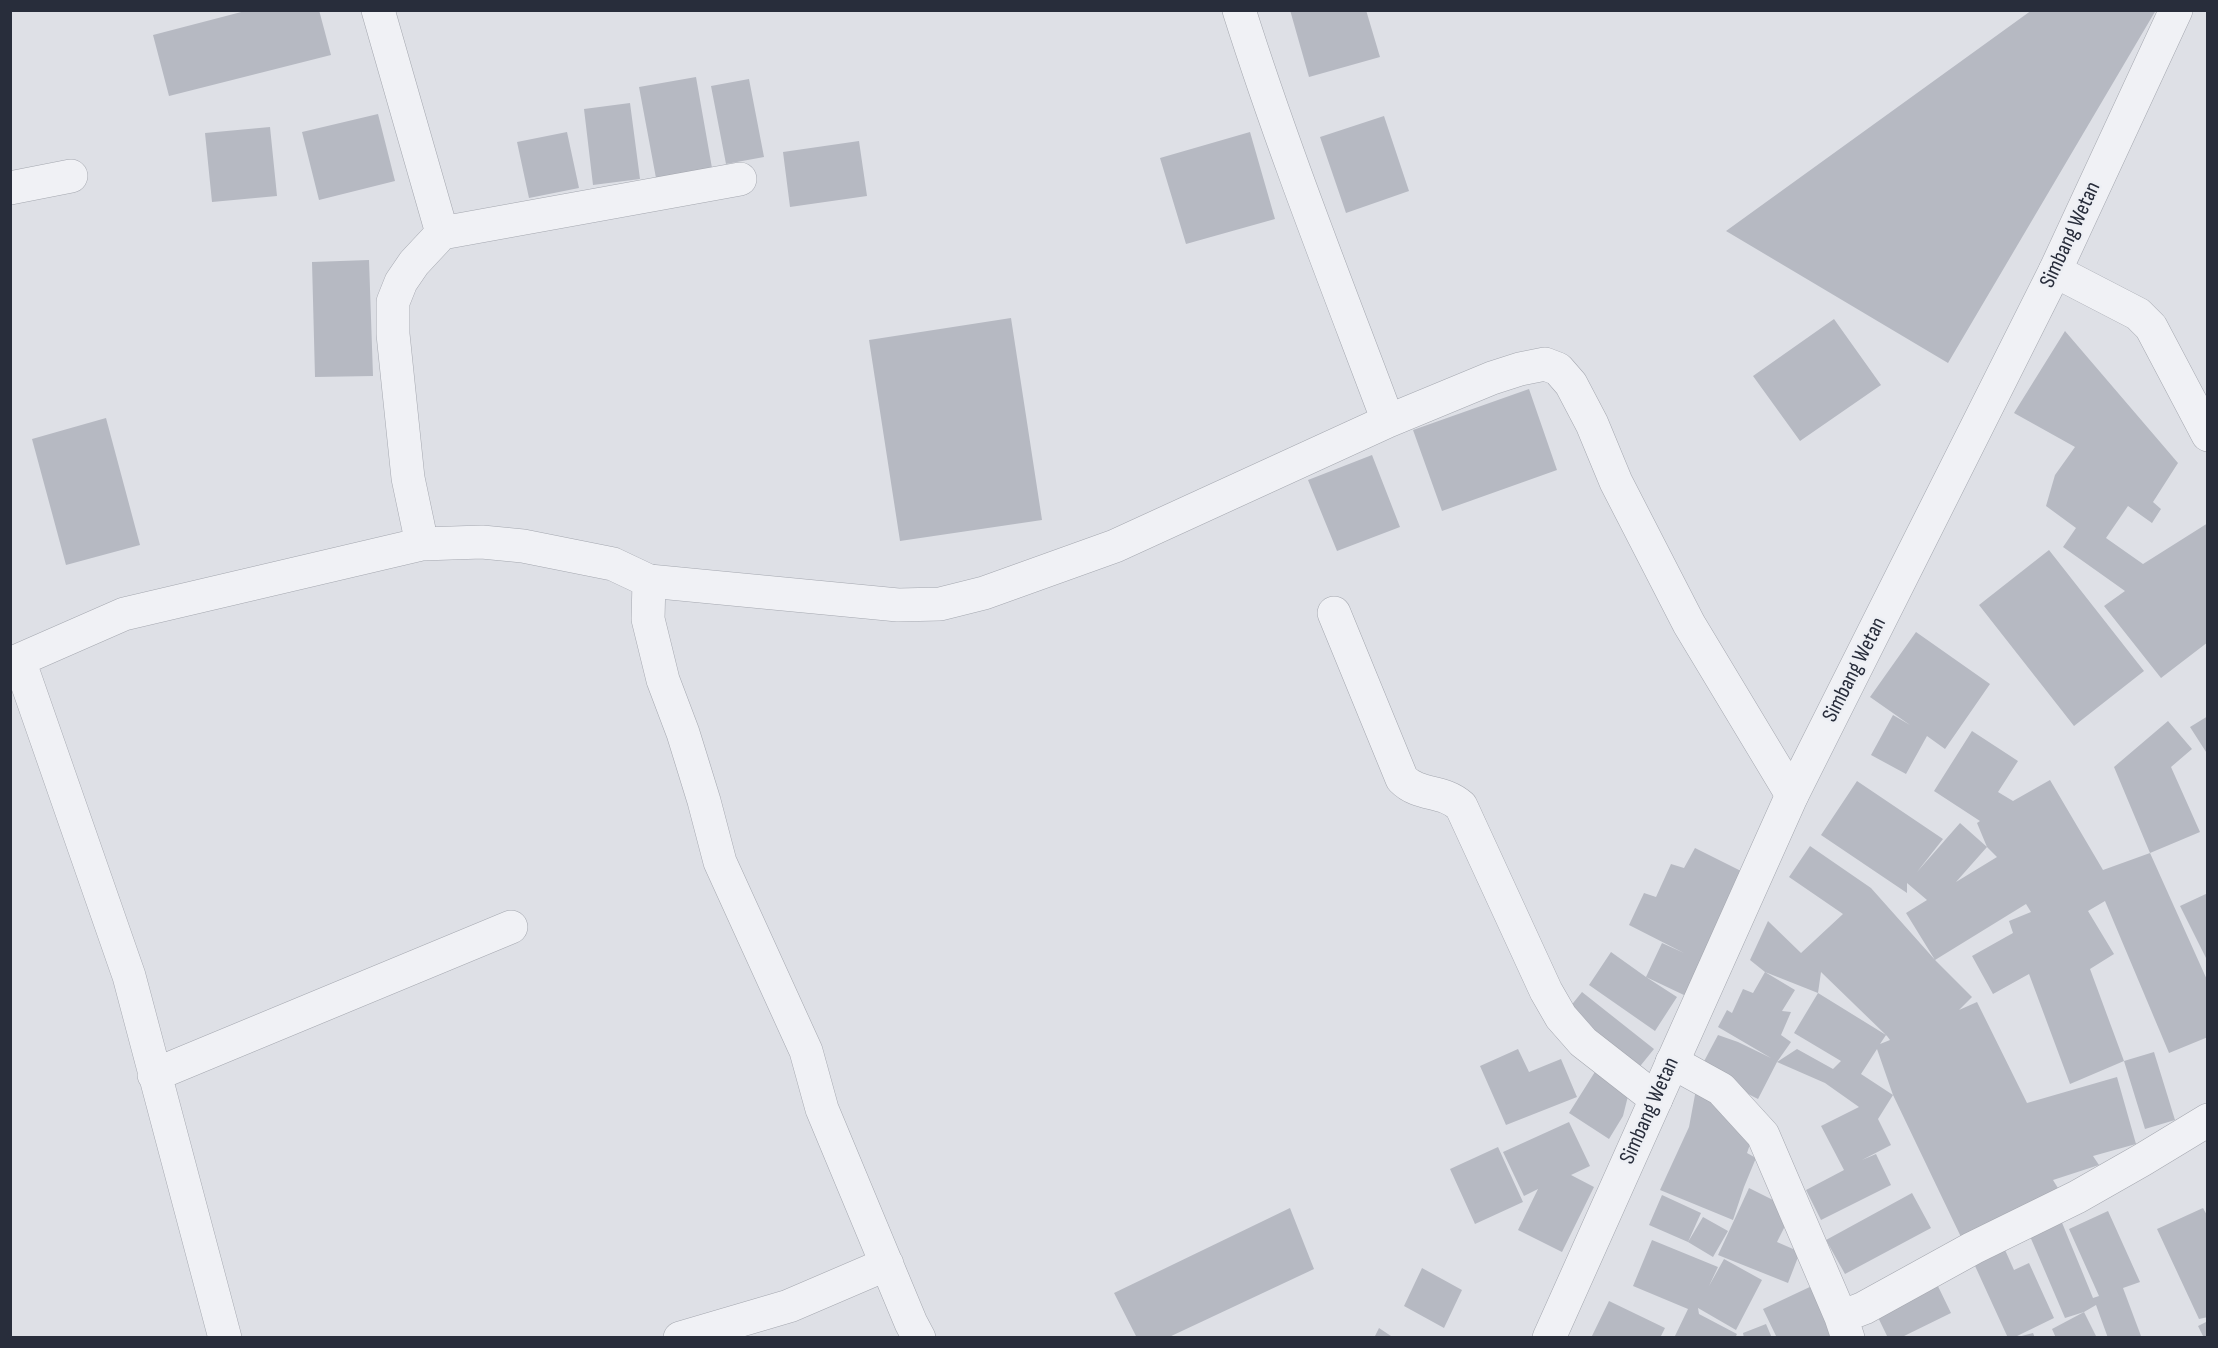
<!DOCTYPE html>
<style>
body{margin:0}
#map{position:relative;width:2218px;height:1348px;overflow:hidden;background:#dee0e6;font-family:"Sofia Sans Condensed",sans-serif}
canvas{display:block}
.frame{position:absolute;inset:0;border:12px solid #282d3b;pointer-events:none}
</style>
<div id="map">
<canvas width="2218" height="1348"></canvas>
<div class="frame"></div>
</div>
<script>
const g = document.querySelector('canvas').getContext('2d');
g.lineJoin = 'round';
function paint(path, color) { g.fillStyle = color; g.fill(path, 'evenodd'); }
function strokePath(path, color, width, dash) { g.strokeStyle = color; g.lineWidth = width; g.lineCap = dash ? 'butt' : 'round'; g.setLineDash(dash || []); g.stroke(path); }
function label(font, color, halo, rows, align = 'center') {
  g.font = font + ' "Sofia Sans Condensed",sans-serif'; g.lineWidth = 5; g.setLineDash([]); g.textBaseline = 'middle'; g.strokeStyle = halo; g.fillStyle = color; for (const [text, x, y, turn = 0] of rows) {
    g.save(); g.translate(x, y); g.rotate((+turn || 0) * Math.PI / 180); g.textAlign = isNaN(turn) ? turn : align; if (halo) g.strokeText(text, 0, 0); g.fillText(text, 0, 0); g.restore();
  }
}
const building = new Path2D(`
 M249,10H319L331,55L169,96L153,35Z
 M1290,10H1366L1380,57L1309,77Z
 M2032,10H2156L1948,363L1726,231Z
 M696,77L712,168L656,178L639,87Z
 M749,79L764,157L726,164L711,86Z
 M630,103L640,179L593,185L584,109Z
 M378,114L395,181L319,200L302,132Z
 M1384,116L1409,191L1346,213L1320,137Z
 M270,127L277,196L212,202L205,133Z
 M567,132L579,188L529,198L517,142Z
 M1250,132L1275,219L1186,244L1160,158Z
 M859,141L867,196L790,207L783,152Z
 M369,260L373,376L315,377L312,262Z
 M1011,318L1042,520L900,541L869,340Z
 M1834,319L1881,385L1800,441L1753,376Z
 M2065,331L2178,463L2153,502L2161,509L2152,523L2128,506L2106,538L2143,564L2208,523V642L2161,678L2104,606L2125,591L2063,547L2076,528L2046,506L2055,475L2075,447L2014,413Z
 M1529,389L1557,470L1442,511L1413,430Z
 M106,418L140,545L66,565L32,439Z
 M1372,455L1400,527L1337,551L1308,480Z
 M2049,550L2144,671L2074,726L1979,605Z
 M1916,632L1990,684L1945,749L1927,736L1906,774L1871,755L1893,715L1910,725L1870,697Z
 M2208,716V755L2190,727Z
 M2168,721L2192,749L2171,767L2200,832L2150,853L2114,767Z
 M1972,731L2018,761L1998,792L2013,801L2050,780L2103,870L2150,853L2208,982V1037L2169,1053L2105,901L2088,911L2114,954L2090,969L2124,1061L2070,1084L2029,974L1993,994L1972,956L2013,933L2009,921L2031,912L2026,904L1935,960L1906,913L1927,900L1907,883V893L1821,835L1857,781L1943,839L1917,872L1960,823L1987,847L1956,882L1997,857L1987,847L1977,823L1980,821L1934,791Z
 M1810,846L1871,888L1936,961L1972,997L1959,1010L1977,1002L2027,1103L2117,1077L2136,1144L2093,1156L2099,1165L2053,1180L2061,1193L1961,1237L1893,1095L1878,1119L1891,1145L1862,1160L1876,1154L1891,1185L1821,1220L1806,1190L1844,1170L1821,1126L1859,1107L1825,1083L1777,1062L1797,1049L1833,1069L1841,1061L1794,1033L1818,993L1886,1035L1880,1044L1890,1040L1887,1036L1821,972L1818,993L1765,972L1750,960L1768,921L1801,953L1843,914L1789,877ZM1877,1049L1893,1095L1861,1074Z
 M1695,848L1741,871L1686,996L1646,977L1677,997L1655,1031L1589,985L1611,952L1646,977L1662,943L1684,953L1629,925L1644,893L1656,897L1671,864L1684,868Z
 M2208,893V962L2180,906Z
 M1765,972L1795,990L1782,1011L1791,1012L1781,1035L1791,1042L1777,1062L1758,1099L1720,1080L1701,1067L1718,1035L1738,1042L1771,1058L1718,1027L1727,1010L1732,1013L1743,989L1753,993Z
 M1582,992L1654,1049L1637,1070L1565,1013Z
 M1518,1049L1529,1072L1561,1059L1577,1097L1506,1125L1480,1066Z
 M2154,1052L2175,1120L2145,1129L2124,1061Z
 M1598,1067L1630,1088L1623,1116L1609,1139L1569,1113Z
 M1697,1084L1754,1133L1747,1153L1756,1158L1744,1187L1733,1220L1660,1190L1689,1127Z
 M1569,1122L1590,1166L1571,1175L1594,1187L1562,1252L1518,1230L1538,1189L1524,1196L1503,1152Z
 M1498,1147L1523,1202L1475,1224L1450,1169Z
 M1749,1188L1793,1210L1777,1242L1800,1252L1788,1283L1718,1255Z
 M1912,1193L1931,1228L1845,1274L1826,1240Z
 M1662,1195L1701,1213L1688,1242L1649,1225Z
 M1290,1208L1314,1269L1167,1338H1137L1114,1293Z
 M2203,1208L2208,1217V1317L2199,1319L2157,1229Z
 M2108,1211L2140,1282L2123,1288L2141,1336L2136,1338H2108L2096,1305L2084,1312L2065,1318L2026,1227L2058,1213L2093,1298L2099,1296L2069,1229Z
 M1703,1217L1728,1231L1713,1257L1688,1242Z
 M1652,1240L1718,1267L1709,1286L1724,1259L1762,1280L1736,1330L1698,1308L1699,1314L1737,1334L1735,1338H1674L1688,1309L1633,1286Z
 M2001,1241L2014,1270L2029,1263L2054,1318L2013,1338H2008L1970,1255Z
 M1422,1268L1462,1290L1444,1328L1404,1306Z
 M1934,1278L1951,1313L1900,1338H1888L1873,1307Z
 M1814,1285L1839,1338H1777L1763,1309Z
 M1609,1301L1665,1328L1660,1338H1591Z
 M2084,1312L2097,1338H2056L2052,1329Z
 M2208,1321V1338H2204L2198,1326Z
 M1766,1324L1772,1338H1744L1743,1333Z
 M1379,1328L1394,1338H1374Z
 M2033,1333L2035,1338H2018V1337Z`);
const minor = new Path2D(`
 M378,10L442,233L414,263L401,282L393,302V334L408,478L422,544L482,542L523,546L613,564L649,581
 M1239,10C1283,149 1337,285 1388,421
 M10,188L71,176
 M442,233L740,179
 M2055,271L2138,314L2151,327L2208,435
 M1334,613L1402,779C1420,797 1442,789 1461,806L1546,991L1561,1017L1583,1042L1656,1099
 M1672,1062L1721,1089L1763,1135L1841,1317L1848,1338
 M154,1075L511,927
 M1841,1317L1864,1308L1973,1248L2077,1197L2142,1160L2208,1120
 M225,1338L129,976L19,660L124,614L422,544
 M680,1338L789,1306L887,1264
 M919,1338L911,1323L822,1109L806,1051L720,862L704,801L683,733L663,680L648,619L649,581L898,605L940,604L984,593L1115,546L1388,421L1492,378L1520,369L1545,364L1558,369L1571,384L1592,424L1616,482L1689,624L1792,795`);
const tertiary = new Path2D(`
 M1549,1338L1792,795L2055,271L2176,10`);
const streetNames = [
 ["Simbang Wetan",2071,235,-65],
 ["Simbang Wetan",1855,670,-63],
 ["Simbang Wetan",1650,1111,-66]
];
paint(building, '#b6b9c2');
strokePath(minor, '#a4a7af', 34);
strokePath(tertiary, '#a4a7af', 34);
strokePath(minor, '#f0f1f5', 33);
strokePath(tertiary, '#f0f1f5', 33);
label('22px', '#282d3b', '#edeff4', streetNames);
</script>
